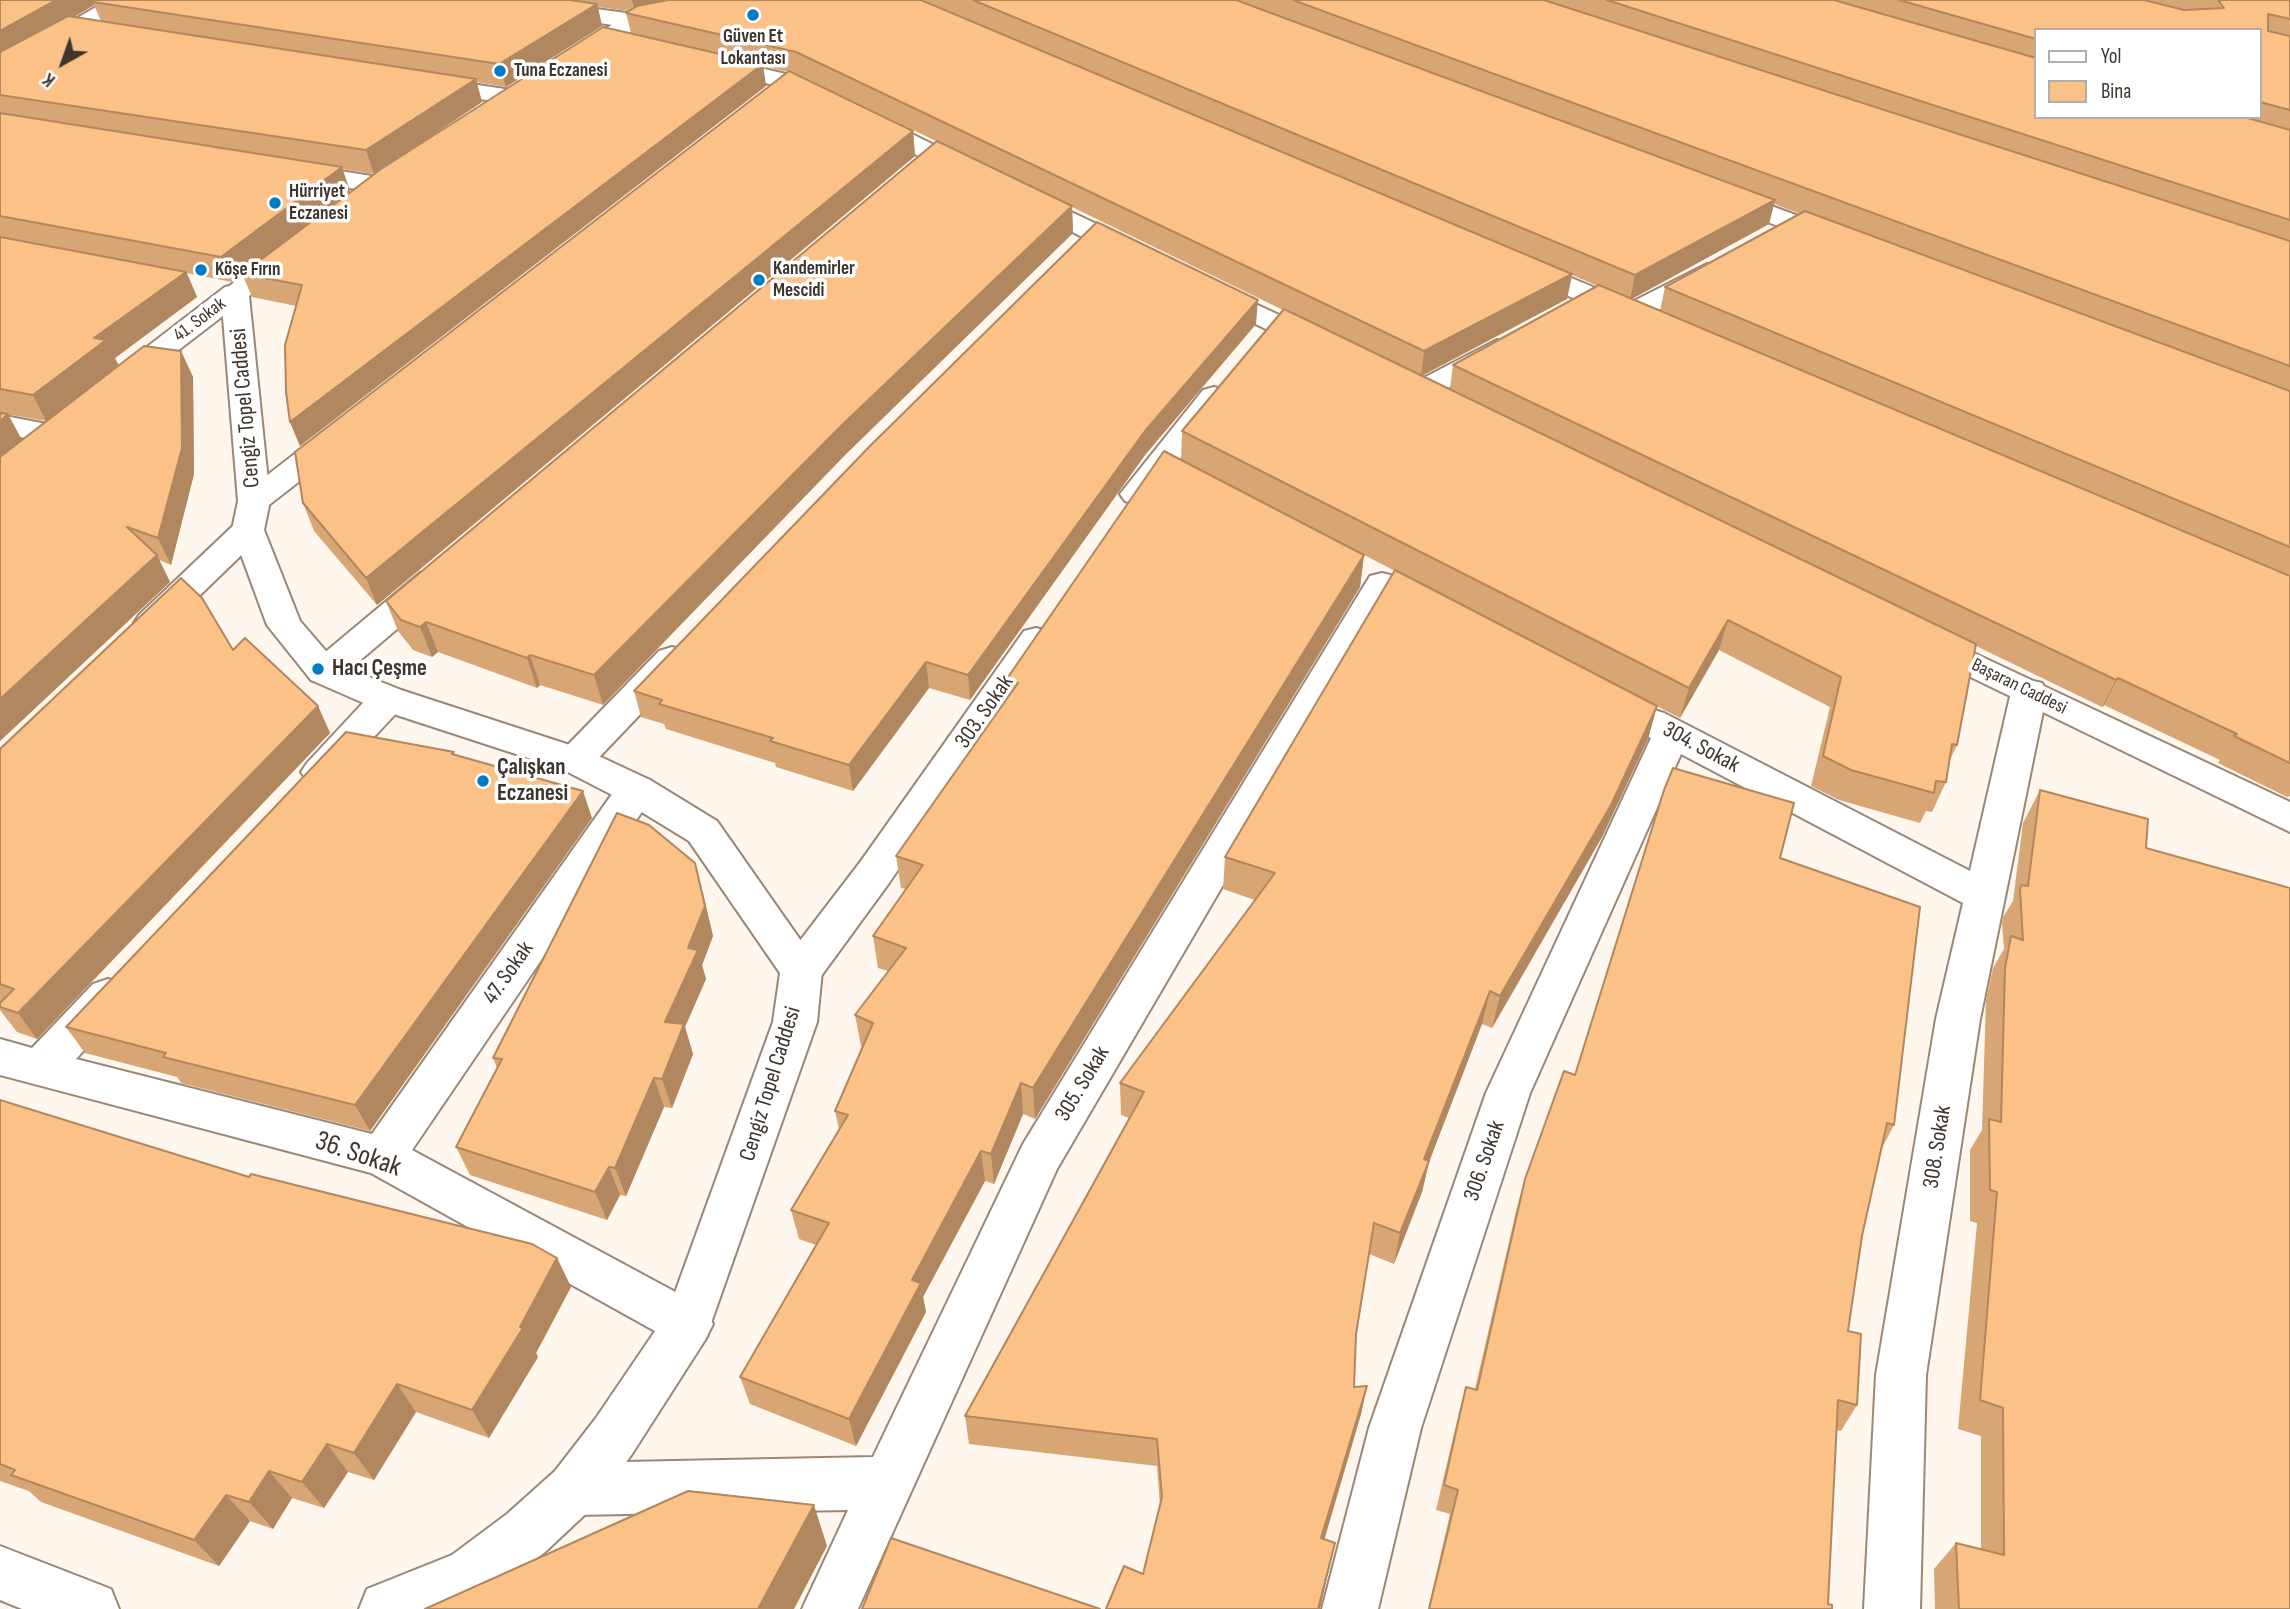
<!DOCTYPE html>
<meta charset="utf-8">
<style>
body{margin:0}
#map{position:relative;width:2290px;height:1609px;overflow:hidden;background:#fff6ee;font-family:"Sofia Sans Condensed",sans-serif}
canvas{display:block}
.legend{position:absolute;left:2034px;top:28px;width:228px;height:91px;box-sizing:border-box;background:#fff;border:2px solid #b2afab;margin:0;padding:9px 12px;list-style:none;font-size:21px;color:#3e362e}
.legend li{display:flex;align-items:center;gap:14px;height:35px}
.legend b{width:35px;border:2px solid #b2afab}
.north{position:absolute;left:28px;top:28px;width:70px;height:70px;-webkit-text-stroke:5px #fff;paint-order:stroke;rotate:220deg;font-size:19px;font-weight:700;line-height:28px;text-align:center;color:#3e362e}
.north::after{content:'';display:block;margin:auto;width:24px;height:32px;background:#3e362e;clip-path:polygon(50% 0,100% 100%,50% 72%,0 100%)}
</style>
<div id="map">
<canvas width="2290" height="1609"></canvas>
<ul class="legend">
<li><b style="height:9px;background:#fff"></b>Yol</li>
<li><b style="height:19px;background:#fbc187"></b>Bina</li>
</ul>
<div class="north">K</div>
</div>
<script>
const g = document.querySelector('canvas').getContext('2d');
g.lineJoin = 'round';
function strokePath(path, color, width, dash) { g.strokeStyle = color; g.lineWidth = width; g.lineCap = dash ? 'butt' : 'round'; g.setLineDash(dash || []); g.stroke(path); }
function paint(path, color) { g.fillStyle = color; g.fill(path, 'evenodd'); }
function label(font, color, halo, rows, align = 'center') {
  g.font = font + ' "Sofia Sans Condensed",sans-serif'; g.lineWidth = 7; g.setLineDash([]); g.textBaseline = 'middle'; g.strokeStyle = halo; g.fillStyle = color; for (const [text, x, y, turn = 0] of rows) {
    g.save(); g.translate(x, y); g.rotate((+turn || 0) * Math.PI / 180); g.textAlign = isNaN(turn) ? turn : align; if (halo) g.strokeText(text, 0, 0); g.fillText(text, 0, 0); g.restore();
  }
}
const street = new Path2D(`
 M108,0H134L0,80V63Z
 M469,0H528L634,14L645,21L634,28L480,6Z
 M426,77L511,90L519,92L523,97L519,102L511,104L418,89L414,84L418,79Z
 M296,164L378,177L387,180L391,185L387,190L378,193L287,177L283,172L287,167Z
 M1722,188L1845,233L1849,239L1845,245H1827L1713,201L1709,196L1713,191Z
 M1707,264L1717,266L1721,272L1717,278L1642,319L1632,321L1622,319L1618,313L1622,307Z
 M235,285L245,287L249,293L245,299L133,385L123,388L113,385L108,379L113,373L225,287Z
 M1497,340L1507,343L1511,349L1507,355L1430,398L1419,401L1408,398L1404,392L1408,386Z
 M1214,387L1225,390L1229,396L1147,501L1136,504L1125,501L1120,494L1203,390Z
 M0,415L62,427L66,434L62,441L51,443L0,433Z
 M339,426L350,428L354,435L350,442L265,508L254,511L243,508L238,501L243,494L328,428Z
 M248,520L260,523L264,530L260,537L163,631L151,634L139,631L134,623L139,615L236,523Z
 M432,570L444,573L449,581L444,589L337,680L324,684L311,680L306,672L311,664L420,573Z
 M1382,573L1394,576L1399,584L1057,1169L858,1609H802L848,1510L574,1515L555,1507L548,1489L555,1471L574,1463L873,1457L1023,1144L1365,584L1370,576Z
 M1036,628L1048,631L1054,639L889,883L816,983L801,987L786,983L780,971L786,959L861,861L1024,631Z
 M672,647L685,651L690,659L685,667L588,769L575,773L562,769L556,760L562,751L659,651Z
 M2029,680L2042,683L2047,692L1980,1019L1926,1375L1920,1609H1864L1876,1375L1936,1019L1963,903L1681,754L1530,1093L1421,1428L1378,1609H1322L1369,1428L1486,1093L1651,738L1638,731L1633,722L1638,713L1651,709L1664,713L1970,871L2011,692L2016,683Z
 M388,687L401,690L406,699L401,708L333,781L320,785L307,781L301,772L307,763L375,690Z
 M636,776L650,780L655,790L650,800L412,1150L705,1308L713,1324L705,1340L688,1347L671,1340L371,1173L0,1075V1039L32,1048L93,984L108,979L123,984L129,996L123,1008L76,1059L372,1134L622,780Z
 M0,1546L111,1589L119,1609H22L0,1600Z`);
const secondary = new Path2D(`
 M702,0H744L741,5L641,26L579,62L571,64L560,57L626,16Z
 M715,57L798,77L980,168L984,173L980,178H962L782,87L707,69L704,64L707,59Z
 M1025,190L1147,248L1150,254L1147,260H1127L1016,203L1012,198L1016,193Z
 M288,244L298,246L301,252L298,258L249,296L270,501L264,530L300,621L337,664L401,690L588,751L650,780L717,821L822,971L817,1022L705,1340L632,1454L593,1507L545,1552L490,1593L453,1609H359L367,1589L452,1555L507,1514L555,1471L596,1418L668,1312L773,1022L780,973L689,841L622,800L562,769L375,708L311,680L267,625L232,530L238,501L221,293L278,246Z
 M1520,257L1642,307L1646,313L1642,319L1632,321L1622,319L1510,271L1506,265L1510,259Z
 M1210,283L1329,338L1333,344L1329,350L1319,353L1309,350L1200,297L1196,291L1200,285Z
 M1927,631L2290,802V832L1915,650L1909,642L1915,634Z`);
const wall = new Path2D(`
 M0,0H921L1113,81L923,0H2290V796L2287,797L2218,763L2220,760L2104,705L2102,707L1976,646L1957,745L1949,762L1946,782L1932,812L1926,811L1920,823L1839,800L1811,786L1830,707L1719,650L1680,718L1647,701L1657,706L1648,739L1602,837L1492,1028L1482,1024L1429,1162L1422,1192L1394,1264L1369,1254L1356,1334L1354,1387L1367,1386L1361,1414L1324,1539L1330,1569L1143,1574L1160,1505L1157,1466L969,1444L965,1416L1129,1118L1121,1115L1120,1083L1255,900L1223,889L1225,857L1395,571L1181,460L1182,431L1283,310L1072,207L1073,233L846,454L603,705L540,685L537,688L438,652L432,657L413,650L398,631L386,601L936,141L799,75L793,73L913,131L915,156L377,605L314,531L303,503L788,72L763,66L766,86L300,446L290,422L296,306L252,297L242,274L631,33L626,13L629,11L598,7L602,26L506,87L476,82L482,102L374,174L342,169L350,191L232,282L187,273L197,297L115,358L118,365L181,351L193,377L194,474L171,565L159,560L170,582L0,741ZM94,5L101,21L74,17ZM2036,30H2260V117H2036ZM1774,204L1801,214L1665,287L1660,311L1631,299L1769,224ZM1572,275L1598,286L1453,365L1450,389L1422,376L1567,299ZM0,413L46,421L22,440Z
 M1256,324L1145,455L970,700L929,688L853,791L776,767L775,763L666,729L664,724L641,717L634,691Z
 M1364,555L1360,587L1035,1119L1023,1114L994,1184L985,1181L923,1297L926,1312L856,1446L750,1404L740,1377L816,1245L799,1239L791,1210L839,1129L835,1111L862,1047L861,1046L855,1015L888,971L878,968L873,936L906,889L901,888L896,856L1007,698L1006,680Z
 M233,650L318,706L330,733L37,1039L17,1032L0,1010V749Z
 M455,755L592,818L370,1131L181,1083L177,1077L85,1053L66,1027Z
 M2040,790L2146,848L2290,1609H1935L1934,1569L1956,1543L1981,1549V1436L1958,1429L1977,1223L1970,1221V1150L1982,1130L1986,1000L1993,968L2004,949L2002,923L2003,917L2013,901L2023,823Z
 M1780,858L1894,1125L1882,1148L1862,1236L1848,1331L1857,1405L1841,1431L1837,1430L1828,1604L1832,1609H1428L1450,1514L1436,1510L1459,1412L1466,1387L1475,1389L1517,1207L1525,1179L1575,1075Z
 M703,892L713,936L702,965L706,979L685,1027L693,1054L672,1108L664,1107L626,1196L620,1195L607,1220L470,1175L456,1147L497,1068L493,1058Z
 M0,1100L249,1177L557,1258L571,1287L536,1353L538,1357L489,1438L416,1412L374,1480L348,1472L324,1508L292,1498L273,1529L250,1521L219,1566L41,1502L29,1491L0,1481Z`);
const shadedWall = new Path2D(`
 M56,0H103L93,2L94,5L0,60V31Z
 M632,0H689L635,11Z
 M597,4L602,26L506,87L499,64Z
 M763,64L766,86L300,446L290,422Z
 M476,79L482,102L374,174L366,150Z
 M913,131L915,156L377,605L366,578Z
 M342,167L350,191L232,282L221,257Z
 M1775,200L1769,224L1630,300L1635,275Z
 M1072,206L1073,233L846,454L603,705L594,675L842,425Z
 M186,272L197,297L115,358L119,366L46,421L33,395L94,338Z
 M1572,274L1567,299L1421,376L1424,351Z
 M1258,300L1256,324L1145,455L970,700L968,675L1145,431Z
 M181,351L193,377L194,474L171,565L158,538Z
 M8,414L22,440L0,459V421Z
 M157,555L170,582L0,741V699Z
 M1364,555L1360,587L1035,1119L1033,1088Z
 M1728,620L1719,650L1680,718L1689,688Z
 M426,622L438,652L432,657L420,627Z
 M530,655L540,685L537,688L527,658Z
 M926,662L929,688L853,791L849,765Z
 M2118,678L2104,705L2102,707L2116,680Z
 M318,706L330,733L37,1039L18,1013Z
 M1657,706L1648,739L1602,837L1492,1028L1500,996Z
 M583,791L592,818L370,1131L355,1105Z
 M695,863L713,936L702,965L706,979L685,1027L693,1054L672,1108L662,1079L665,1022L688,948Z
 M1490,991L1482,1024L1429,1162L1422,1192L1394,1264L1400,1233L1424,1159Z
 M654,1078L664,1107L626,1196L615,1168Z
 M1021,1083L1023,1114L994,1184L991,1154Z
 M981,1151L985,1181L923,1297L926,1312L856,1446L849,1419L912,1280Z
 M609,1167L620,1195L607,1220L595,1192Z
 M557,1258L571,1287L536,1353L538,1357L489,1438L472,1410Z
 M397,1384L416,1412L374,1480L354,1453Z
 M1367,1386L1361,1414L1317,1565L1321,1538Z
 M327,1444L348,1472L324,1508L302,1482Z
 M269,1471L292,1498L273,1529L249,1502Z
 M226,1495L250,1521L219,1566L194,1540Z
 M814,1505L827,1546L794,1609H758Z
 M1335,1543L1320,1609H1318Z`);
const building = new Path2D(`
 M0,0H56L0,31Z
 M96,0H570L597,4L499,64L93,2Z
 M668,0H921L1572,274L1424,351L796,52L626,13L637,6Z
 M973,0H1236L1775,200L1635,275Z
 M1293,0H1544L2290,241V366Z
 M1607,0H1834L2036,58V117H2244L2290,130V220Z
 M1899,0H2144L2184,10L2224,8L2218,0H2290V19L2268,14V31L2290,36V110L2260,102V30H2036V39Z
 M68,16L476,79L366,150L0,95V52Z
 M603,27L763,64L290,422L286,392L285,345L302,285L242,274L381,169Z
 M789,71L913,131L366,578L303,503L295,452Z
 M0,113L342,167L221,257L0,216Z
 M937,141L1072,206L842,425L594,675L530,655L527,658L426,622L420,627L401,620L386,601Z
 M1805,211L2290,391V547L1665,287Z
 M1097,222L1258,300L1145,431L968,675L926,662L849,765L770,741L773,738L659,704L662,700L634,691L869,447Z
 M0,237L186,272L94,338L106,340L33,395L0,389Z
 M1599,285L2290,576V763L2234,736L2237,734L2118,678L2116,680L1453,365Z
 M1284,309L1976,644L1957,745L1952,744L1946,782L1936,781L1934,793L1851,770L1823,756L1841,677L1728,620L1689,688L1182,431Z
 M144,346L181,351L182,448L158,538L127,527L157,555L0,699V457Z
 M0,413L8,414L0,421Z
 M1164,451L1364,555L1033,1088L1021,1083L991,1154L981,1151L912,1280L921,1283L849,1419L740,1377L829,1223L791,1210L848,1115L835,1111L873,1023L855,1015L906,948L873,936L923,865L896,856L1018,683L1006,680Z
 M1395,570L1657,706L1611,805L1500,996L1490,991L1424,1159L1429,1161L1400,1233L1374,1223L1356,1334L1354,1387L1367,1386L1321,1538L1335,1543L1318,1609H1106L1124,1566L1143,1574L1162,1497L1157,1439L965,1416L1144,1092L1120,1083L1275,873L1225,857Z
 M181,578L202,598L233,650L245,638L318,706L18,1013L0,1007V1003L14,989L0,984V749Z
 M346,732L454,752L452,754L583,791L355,1105L163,1057L166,1053L66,1027Z
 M1673,768L1794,803L1780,858L1920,907L1894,1125L1887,1123L1862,1236L1848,1331L1861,1334L1857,1405L1838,1400L1828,1604L1832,1605V1609H1429L1458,1490L1444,1485L1466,1387L1477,1390L1525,1179L1564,1071L1575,1075L1664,790Z
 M2040,790L2148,819L2146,848L2290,888V1609H1959L1956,1543L2004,1555L2003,1408L1980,1400L1997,1192L1990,1190L1989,1119L2001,1122L2005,968L2011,936L2023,940L2020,890L2021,885L2028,886Z
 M617,813L649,825L695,863L705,906L688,948L698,950L665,1022L684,1024L662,1079L654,1078L615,1168L609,1167L595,1192L456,1147L502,1059L493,1058Z
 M0,1100L249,1177L251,1174L532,1244L557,1258L520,1327L523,1328L472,1410L397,1384L354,1453L327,1444L302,1482L269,1471L249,1502L226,1495L194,1540L11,1475L15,1470L0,1464Z
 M688,1491L814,1505L758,1609H425Z
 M891,1538L1100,1609H862Z`);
const markers = [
 [753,15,7,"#007dc5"],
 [500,71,7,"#007dc5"],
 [275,203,7,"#007dc5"],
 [201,270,7,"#007dc5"],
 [759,280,7,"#007dc5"],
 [318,669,7,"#007dc5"],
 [483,781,7,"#007dc5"]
];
const farPoinames = [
 ["Güven Et",753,37,"center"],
 ["Lokantası",753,59,"center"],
 ["Tuna Eczanesi",514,71],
 ["Hürriyet",289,192],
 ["Eczanesi",289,214],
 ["Kandemirler",773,269],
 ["Mescidi",773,291],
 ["Köşe Fırın",215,270]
];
const farStreetnames = [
 ["41. Sokak",200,320,-37],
 ["Başaran Caddesi",2019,687,26]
];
const streetNames = [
 ["Cengiz Topel Caddesi",246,408,-95],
 ["303. Sokak",985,712,-55],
 ["304. Sokak",1701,748,28],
 ["47. Sokak",509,973,-55],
 ["Cengiz Topel Caddesi",771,1084,-73],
 ["305. Sokak",1083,1084,-59],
 ["308. Sokak",1938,1147,-81],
 ["306. Sokak",1485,1161,-71]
];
const poiNames = [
 ["Hacı Çeşme",332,669],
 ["Çalışkan",497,768],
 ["Eczanesi",497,794]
];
const nearStreetnames = [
 ["36. Sokak",358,1155,19]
];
strokePath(street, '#9a8775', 4);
strokePath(secondary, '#9a8775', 4);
paint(street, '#fff');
paint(secondary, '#fff');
paint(wall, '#d8a674');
paint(shadedWall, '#b0875e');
paint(building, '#fbc187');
strokePath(building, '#b0875e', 2);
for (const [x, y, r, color] of markers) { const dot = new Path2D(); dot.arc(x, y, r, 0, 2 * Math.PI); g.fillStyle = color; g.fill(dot); strokePath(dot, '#fff', 2.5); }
label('bold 19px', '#3e362e', '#fff', farPoinames, 'left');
label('19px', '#3e362e', '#fff', farStreetnames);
label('23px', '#3e362e', '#fff', streetNames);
label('bold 23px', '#3e362e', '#fff', poiNames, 'left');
label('28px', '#3e362e', '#fff', nearStreetnames);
</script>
